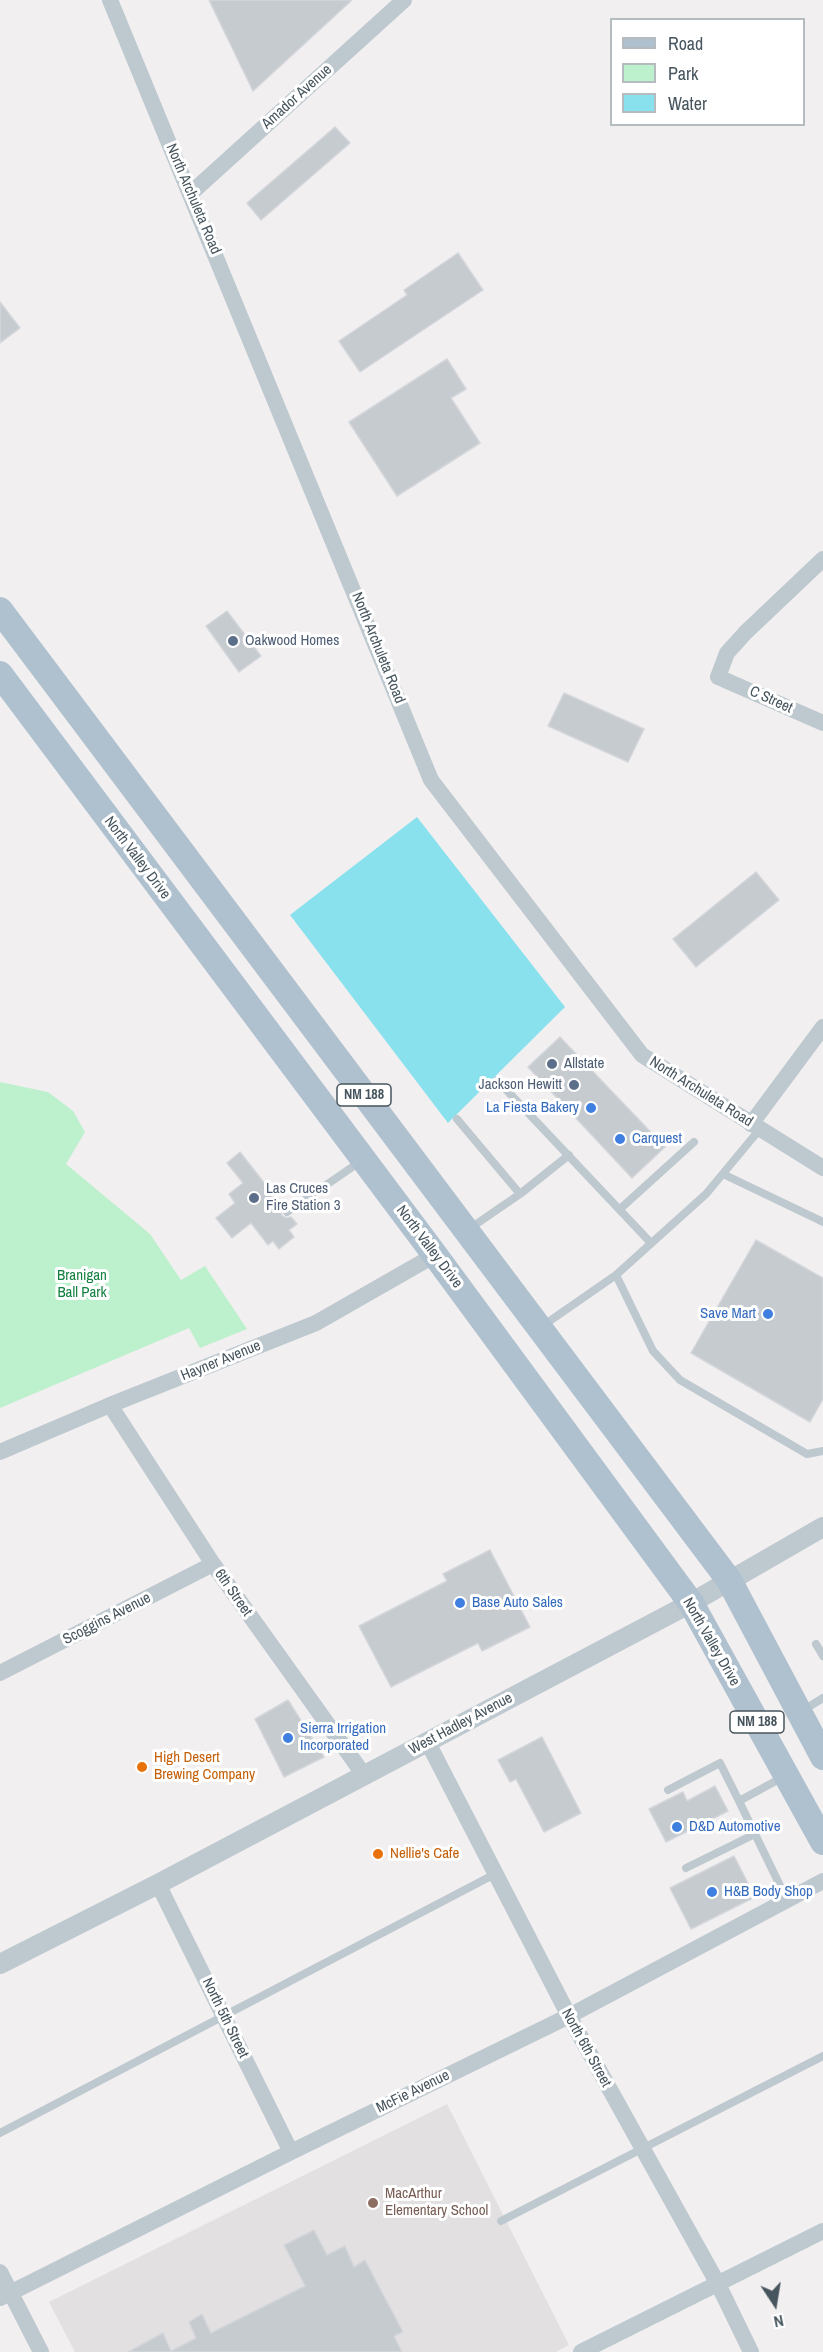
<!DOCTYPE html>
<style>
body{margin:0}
#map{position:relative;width:823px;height:2352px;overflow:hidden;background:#f2eff0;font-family:"Archivo Narrow",sans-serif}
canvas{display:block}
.legend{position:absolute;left:610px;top:18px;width:195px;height:108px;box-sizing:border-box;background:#fff;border:2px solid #b5bbbf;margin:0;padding:8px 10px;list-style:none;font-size:18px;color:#47555e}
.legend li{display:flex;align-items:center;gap:12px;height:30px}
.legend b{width:30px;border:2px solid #b5bbbf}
.north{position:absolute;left:745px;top:2274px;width:60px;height:60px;-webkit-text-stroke:4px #fff;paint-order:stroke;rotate:168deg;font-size:16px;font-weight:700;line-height:24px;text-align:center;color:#47555e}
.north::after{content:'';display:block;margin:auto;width:21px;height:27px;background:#47555e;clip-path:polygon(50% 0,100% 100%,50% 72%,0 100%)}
</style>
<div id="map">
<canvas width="823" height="2352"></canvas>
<ul class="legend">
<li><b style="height:8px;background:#afc1cf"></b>Road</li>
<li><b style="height:16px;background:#bdf0cd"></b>Park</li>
<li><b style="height:16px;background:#89e1ee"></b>Water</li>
</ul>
<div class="north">N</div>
</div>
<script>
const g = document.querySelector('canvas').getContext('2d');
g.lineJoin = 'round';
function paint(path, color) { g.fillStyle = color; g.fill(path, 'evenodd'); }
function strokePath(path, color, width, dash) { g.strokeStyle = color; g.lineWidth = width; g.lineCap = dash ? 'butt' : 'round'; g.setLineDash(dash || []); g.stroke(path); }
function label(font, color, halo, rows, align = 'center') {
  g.font = font + ' "Archivo Narrow",sans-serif'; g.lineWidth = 6; g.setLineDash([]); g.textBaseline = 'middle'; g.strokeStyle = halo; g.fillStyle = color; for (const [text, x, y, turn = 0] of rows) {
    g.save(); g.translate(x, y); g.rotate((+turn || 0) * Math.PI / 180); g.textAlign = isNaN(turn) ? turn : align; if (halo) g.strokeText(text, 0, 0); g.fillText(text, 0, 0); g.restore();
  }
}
const education = new Path2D(`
 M447,2104L569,2345L556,2352H75L49,2302Z`);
const green = new Path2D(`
 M0,1082L48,1092L73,1111L85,1132L66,1164L150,1234L181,1280L205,1266L247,1329L200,1348L189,1328L0,1408Z`);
const water = new Path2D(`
 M417,817L565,1007L448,1123L290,915Z`);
const building = new Path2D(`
 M209,0H352L253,91Z
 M335,127L350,143L261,220L247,203Z
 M458,253L483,290L360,372L339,341L407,295L404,290Z
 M0,302L20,328L0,343Z
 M447,359L466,389L451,398L480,443L397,496L349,422Z
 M227,611L261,656L239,672L206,626Z
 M564,693L644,729L628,762L548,726Z
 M756,872L779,900L696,967L673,939Z
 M560,1037L665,1147L632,1178L528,1067Z
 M240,1152L283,1207L281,1212L282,1216L287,1218L291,1217L297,1224L289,1230L294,1237L279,1249L273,1241L268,1245L251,1223L232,1238L216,1218L235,1203L229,1194L243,1183L227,1163Z
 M756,1240L823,1278V1399L810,1422L691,1353Z
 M490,1550L530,1627L482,1651L478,1643L391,1687L359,1626L447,1581L443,1574Z
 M288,1700L324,1757L284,1777L255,1719Z
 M542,1737L581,1813L544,1832L516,1779L510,1782L498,1760Z
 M715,1786L728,1811L666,1842L649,1809L683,1792L687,1801Z
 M734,1856L755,1897L691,1929L670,1888Z
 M314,2230L327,2255L345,2246L354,2267L365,2260L403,2332L394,2336L402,2352H128L163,2333L171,2351L196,2338L189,2322L202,2314L211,2333L305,2286L284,2245Z`);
const service = new Path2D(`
 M497,1080L651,1243
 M457,1119L520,1194L569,1155
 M723,1174L823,1222
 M620,1209L694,1142
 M287,1212L361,1161
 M469,1229L520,1194
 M616,1275L653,1351L680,1380L807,1454L823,1451
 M541,1327L616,1275L706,1194L760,1129
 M816,1644L823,1656
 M802,1711L823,1698
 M785,1776L739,1801L787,1900
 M668,1790L720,1763L739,1801
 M686,1868L755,1834
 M0,2133L495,1874
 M501,2221L823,2056`);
const minor = new Path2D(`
 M110,0L431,780L642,1055L823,1168
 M190,194L404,0
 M823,559L746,632L727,653L718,677L823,723
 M751,1124L823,1027
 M110,1405L213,1564L364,1775
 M0,1452L110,1405L316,1323L435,1255
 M0,1673L213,1564
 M427,1741L569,2016L718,2284L751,2352
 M158,1884L291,2152
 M0,2272L41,2352
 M0,2298L291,2152L569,2016L823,1881
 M581,2352L823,2231`);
const tertiary = new Path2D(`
 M0,1964L158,1884L691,1603L823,1527`);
const primary = new Path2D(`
 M0,610L729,1580L823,1757
 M0,674L435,1255L691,1603L823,1842`);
const markers = [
 [233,641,6,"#5c6f8a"],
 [552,1064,6,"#5c6f8a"],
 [574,1085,6,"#5c6f8a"],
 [591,1108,6,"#3f7fe0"],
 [620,1139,6,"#3f7fe0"],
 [254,1198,6,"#5c6f8a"],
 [768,1314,6,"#3f7fe0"],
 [460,1603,6,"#3f7fe0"],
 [288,1738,6,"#3f7fe0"],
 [142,1767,6,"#e8710a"],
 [677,1827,6,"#3f7fe0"],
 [378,1854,6,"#e8710a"],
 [712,1892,6,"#3f7fe0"],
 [373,2203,6,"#8d6e63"]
];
const shields = [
 [364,1095,54],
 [757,1722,54]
];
const shieldNames = [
 ["NM 188",364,1095],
 ["NM 188",757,1722]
];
const streetNames = [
 ["Amador Avenue",297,97,-42],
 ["North Archuleta Road",193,199,67],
 ["North Archuleta Road",378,648,68],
 ["C Street",771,700,24],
 ["North Valley Drive",137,858,53],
 ["North Archuleta Road",701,1092,32],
 ["North Valley Drive",429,1247,53],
 ["Hayner Avenue",221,1361,-22],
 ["6th Street",233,1593,55],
 ["Scoggins Avenue",107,1619,-27],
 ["North Valley Drive",711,1642,60],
 ["West Hadley Avenue",461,1724,-28],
 ["North 5th Street",225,2018,64],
 ["North 6th Street",586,2048,61],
 ["McFie Avenue",413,2092,-26]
];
const serviceNames = [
 ["Oakwood Homes",245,641],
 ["Allstate",564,1064],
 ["Jackson Hewitt",562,1085,"right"],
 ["Las Cruces",266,1189],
 ["Fire Station 3",266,1206]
];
const shopNames = [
 ["La Fiesta Bakery",579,1108,"right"],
 ["Carquest",632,1139],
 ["Save Mart",756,1314,"right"],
 ["Base Auto Sales",472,1603],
 ["Sierra Irrigation",300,1729],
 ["Incorporated",300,1746],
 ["D&D Automotive",689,1827],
 ["H&B Body Shop",724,1892]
];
const parkNames = [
 ["Branigan",82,1276],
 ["Ball Park",82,1293]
];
const foodNames = [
 ["High Desert",154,1758],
 ["Brewing Company",154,1775],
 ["Nellie's Cafe",390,1854]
];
const educationNames = [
 ["MacArthur",385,2194],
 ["Elementary School",385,2211]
];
paint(education, '#e3e0e2');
paint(green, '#bdf0cd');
paint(water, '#89e1ee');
paint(building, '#c6cbcf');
strokePath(building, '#d3d6db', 1.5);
strokePath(service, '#bdc8cf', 8);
strokePath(minor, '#bdc8cf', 16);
strokePath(tertiary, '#bdc8cf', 20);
strokePath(primary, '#afc1cf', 26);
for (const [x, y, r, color] of markers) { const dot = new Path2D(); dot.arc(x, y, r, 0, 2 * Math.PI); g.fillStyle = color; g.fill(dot); strokePath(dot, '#fff', 2); }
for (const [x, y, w] of shields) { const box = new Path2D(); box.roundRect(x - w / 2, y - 11, w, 22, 4.5); g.fillStyle = '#fff'; g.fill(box); strokePath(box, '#47555e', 1.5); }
label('bold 14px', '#47555e', null, shieldNames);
label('15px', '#47555e', '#fff', streetNames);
label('15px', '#4e5e75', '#fff', serviceNames, 'left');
label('15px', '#366cbe', '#fff', shopNames, 'left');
label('15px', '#158243', '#fff', parkNames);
label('15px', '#c56008', '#fff', foodNames, 'left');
label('15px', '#785e54', '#fff', educationNames, 'left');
</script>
